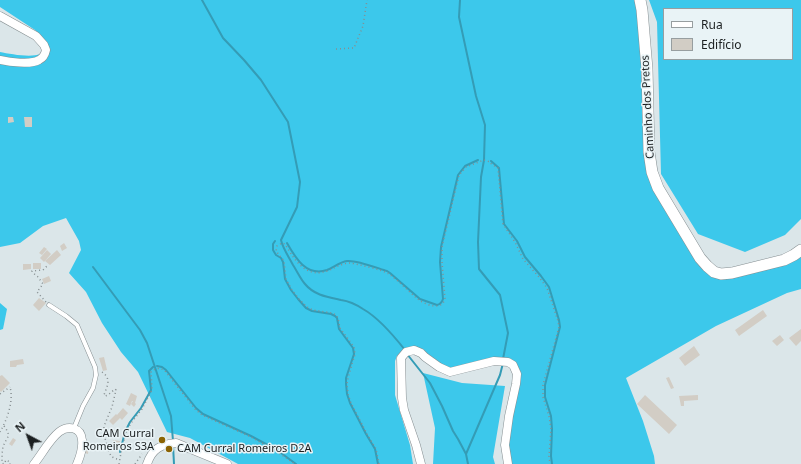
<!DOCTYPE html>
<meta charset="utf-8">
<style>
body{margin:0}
#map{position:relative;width:801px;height:464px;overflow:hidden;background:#dbe6e9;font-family:"Noto Sans",sans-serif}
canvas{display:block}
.legend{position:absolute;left:663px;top:8px;width:130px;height:52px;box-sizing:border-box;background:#e9f3f6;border:1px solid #979ea0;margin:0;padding:5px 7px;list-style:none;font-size:12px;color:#1b1f20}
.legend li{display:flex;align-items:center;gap:8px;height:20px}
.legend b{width:20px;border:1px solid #979ea0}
.north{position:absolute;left:8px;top:416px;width:40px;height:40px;-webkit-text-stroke:3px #e9f3f6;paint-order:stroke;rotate:319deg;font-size:11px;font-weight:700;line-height:16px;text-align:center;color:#1b1f20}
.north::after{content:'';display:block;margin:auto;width:14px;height:18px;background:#1b1f20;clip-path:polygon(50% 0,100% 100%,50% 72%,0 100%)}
</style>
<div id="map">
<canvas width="801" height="464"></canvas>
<ul class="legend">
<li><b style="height:5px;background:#fff"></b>Rua</li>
<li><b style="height:11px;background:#d2cdc5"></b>Edifício</li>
</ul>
<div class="north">N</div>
</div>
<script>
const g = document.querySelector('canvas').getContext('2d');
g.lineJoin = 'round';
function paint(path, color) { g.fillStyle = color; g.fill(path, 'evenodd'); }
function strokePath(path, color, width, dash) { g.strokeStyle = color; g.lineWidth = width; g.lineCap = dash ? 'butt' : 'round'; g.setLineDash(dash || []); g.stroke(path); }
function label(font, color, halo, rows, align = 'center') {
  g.font = font + ' "Noto Sans",sans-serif'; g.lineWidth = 3; g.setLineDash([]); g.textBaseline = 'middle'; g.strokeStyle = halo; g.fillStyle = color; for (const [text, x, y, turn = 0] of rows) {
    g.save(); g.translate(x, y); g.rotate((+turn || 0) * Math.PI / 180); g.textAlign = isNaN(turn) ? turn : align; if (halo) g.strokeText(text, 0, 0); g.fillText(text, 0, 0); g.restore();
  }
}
const forest = new Path2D(`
 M0,0H640L649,152L658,188L690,242L721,274L755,267L801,247V289L787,293L716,326L626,378L643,421L654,456L655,464H508L505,445L517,374L508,362L450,372L421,353L401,354L397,356L395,361V395L410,445L413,464H238L190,438L167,432L138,372L121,352L102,323L86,292L69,273L81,250L79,241L66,218L43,226L20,243L0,247V52C10,54 31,58 40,54C42,53 44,52 46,50L45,41L35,30L0,7Z
 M649,0H801V219L785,235L745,252L698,234L661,174L657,22ZM664,9H792V59H664Z
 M0,303L7,309L3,329L0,330Z
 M423,373L462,383L505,386L493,457L495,464H433L435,428Z`);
const stream = new Path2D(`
 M202,0L223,38L244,60L261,80L288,122L300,182L297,207L281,240C283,249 289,257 293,265C297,271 300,278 305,284C314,295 327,297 341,300C348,301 357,305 363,309C379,318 394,336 405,350
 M460,0L459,17L476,96L485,125L484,160L481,177L478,242L479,269L500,295L508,333L503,359
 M491,161L499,168L504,224L517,241L525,257L541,276L549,287L559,320L560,327L545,385V397L551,416L552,429L551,456L552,464
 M275,241L273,244V250L276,255L281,258L283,262L285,279L291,290L298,299L306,308L312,311L331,314L335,316L337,318L339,329L353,348L354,354L346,378V384L347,394L350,403L366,434L375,449L378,464
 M287,243C295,257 306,277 327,270C334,267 340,262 347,261C357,260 377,268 387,271L390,273L420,299L437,305C441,304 442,302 443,299L440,262L441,247L458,175L465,166L478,160
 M93,267L140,330L147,343L171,416L173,441
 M407,354L430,383L442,406L453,431L458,439L466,454
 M157,366L162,367L166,370L196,408L203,414L251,436L277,450L296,464
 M173,445L174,464
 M120,452L125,432L130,422L141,408L151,390L149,371L153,367
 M468,464L466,454L500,375L503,363`);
const building = new Path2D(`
 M8,117H13L14,122L8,123Z
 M24,117H32V127H25Z
 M64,243L67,248L62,251L60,246Z
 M44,247L47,249L42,255L39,253Z
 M47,250L51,254L44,262L40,258Z
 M57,250L61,255L50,265L45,261Z
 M33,263H41V269H33Z
 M23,264H31V269L23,270Z
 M49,276L51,281L44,284L42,279Z
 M39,298L46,303L39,311L33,305Z
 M763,310L767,316L739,336L735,330Z
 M801,329V341L796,346L789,338Z
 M780,335L784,340L777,346L772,341Z
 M694,346L700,355L685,366L679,358Z
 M104,357L107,370L103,371L99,358Z
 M23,359L24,364L17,365L16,367H10V361Z
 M2,375L10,383L1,392L0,391V376Z
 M669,377L674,388L671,389L666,378Z
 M131,393L137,396L135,403L136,404L134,407L131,404L133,401H132L130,406L126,404Z
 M645,395L677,425L669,434L637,404Z
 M698,395V400L684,401V406H681L679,396Z
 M123,408L128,413L122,420L120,418L113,425L109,421L116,414L117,415Z
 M13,438L16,440L12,446L9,444Z
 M113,440L120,441L118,451L111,450Z
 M85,444H89L88,454L85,453Z`);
const path = new Path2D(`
 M336,49L354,48L363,26L367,0
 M46,302L37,292L43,284L38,277L32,272V271L43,270L48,265
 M102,372C112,379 107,386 104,395L105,396L108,395L115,389L116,390L112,407L104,426V433L107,447L111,456L114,458L120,460
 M0,394L10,387
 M4,426C12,437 7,436 3,447C2,452 2,458 2,463L4,464L6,460L10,462V464
 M0,432C7,420 14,401 10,387
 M119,464L121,453L126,432L131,423L142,409L152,390L151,372C156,368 160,367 165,371L195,409L202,415L251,437L276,451L295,464
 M135,464L142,454
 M379,464L376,449L367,434L351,403L348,394L347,384L348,378L355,354L354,347L340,328L338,318L336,315L332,313L313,310L307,307L299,299L292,290L286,279L284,261L276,251L277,246L282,243L285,244C295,261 307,280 330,270C336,267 343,263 350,263C358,264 383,270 389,274C399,281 409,292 419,300C427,305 441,311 445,299L442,262V247L459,175L466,167L484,160L490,162V163L498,168L503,224L515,242L523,259L539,277L547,288L558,321L559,327L543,385V397L549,416L551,429L549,456L550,464`);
const lane = new Path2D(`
 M49,305L66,316L77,325L95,367L96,375L93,388L83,406L74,428`);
const street = new Path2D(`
 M0,16L36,36L44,45L46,50C45,55 43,58 39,60C31,65 9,62 0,60
 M34,464C42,454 49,440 59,432C68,425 81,427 82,440C83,448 80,457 77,464
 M147,464C152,449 161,444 176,443L227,464
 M421,464L416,445L404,410L402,398L401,358L406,352L414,350L421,353L425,357L439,367L450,372L494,361L508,362L513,365L517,374L516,384L509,416L505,445L508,464`);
const secondary = new Path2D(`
 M640,0L642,10L647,69L649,152L652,172L658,188L700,258L707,266L714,272L721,274L732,273L784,260L794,255L801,250`);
const markers = [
 [162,440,4,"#8b6303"],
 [169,449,4,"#8b6303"]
];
const streetNames = [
 ["Caminho dos Pretos",648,107,-93]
];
const poiNames = [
 ["CAM Curral",154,434],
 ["Romeiros S3A",154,447],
 ["CAM Curral Romeiros D2A",177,449,"left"]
];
paint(forest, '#3cc8eb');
strokePath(stream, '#349cb6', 2);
paint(building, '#d2cdc5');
strokePath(lane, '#868f92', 5);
strokePath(street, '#868f92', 9);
strokePath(secondary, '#868f92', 12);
strokePath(path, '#868e90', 1.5, [1, 3]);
strokePath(lane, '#fff', 4);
strokePath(street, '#fff', 8);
strokePath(secondary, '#fff', 11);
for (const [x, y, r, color] of markers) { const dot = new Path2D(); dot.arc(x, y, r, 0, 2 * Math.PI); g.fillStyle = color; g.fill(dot); strokePath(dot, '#e9f3f6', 1.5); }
label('11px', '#1b1f20', '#e9f3f6', streetNames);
label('11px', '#1b1f20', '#e9f3f6', poiNames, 'right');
</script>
